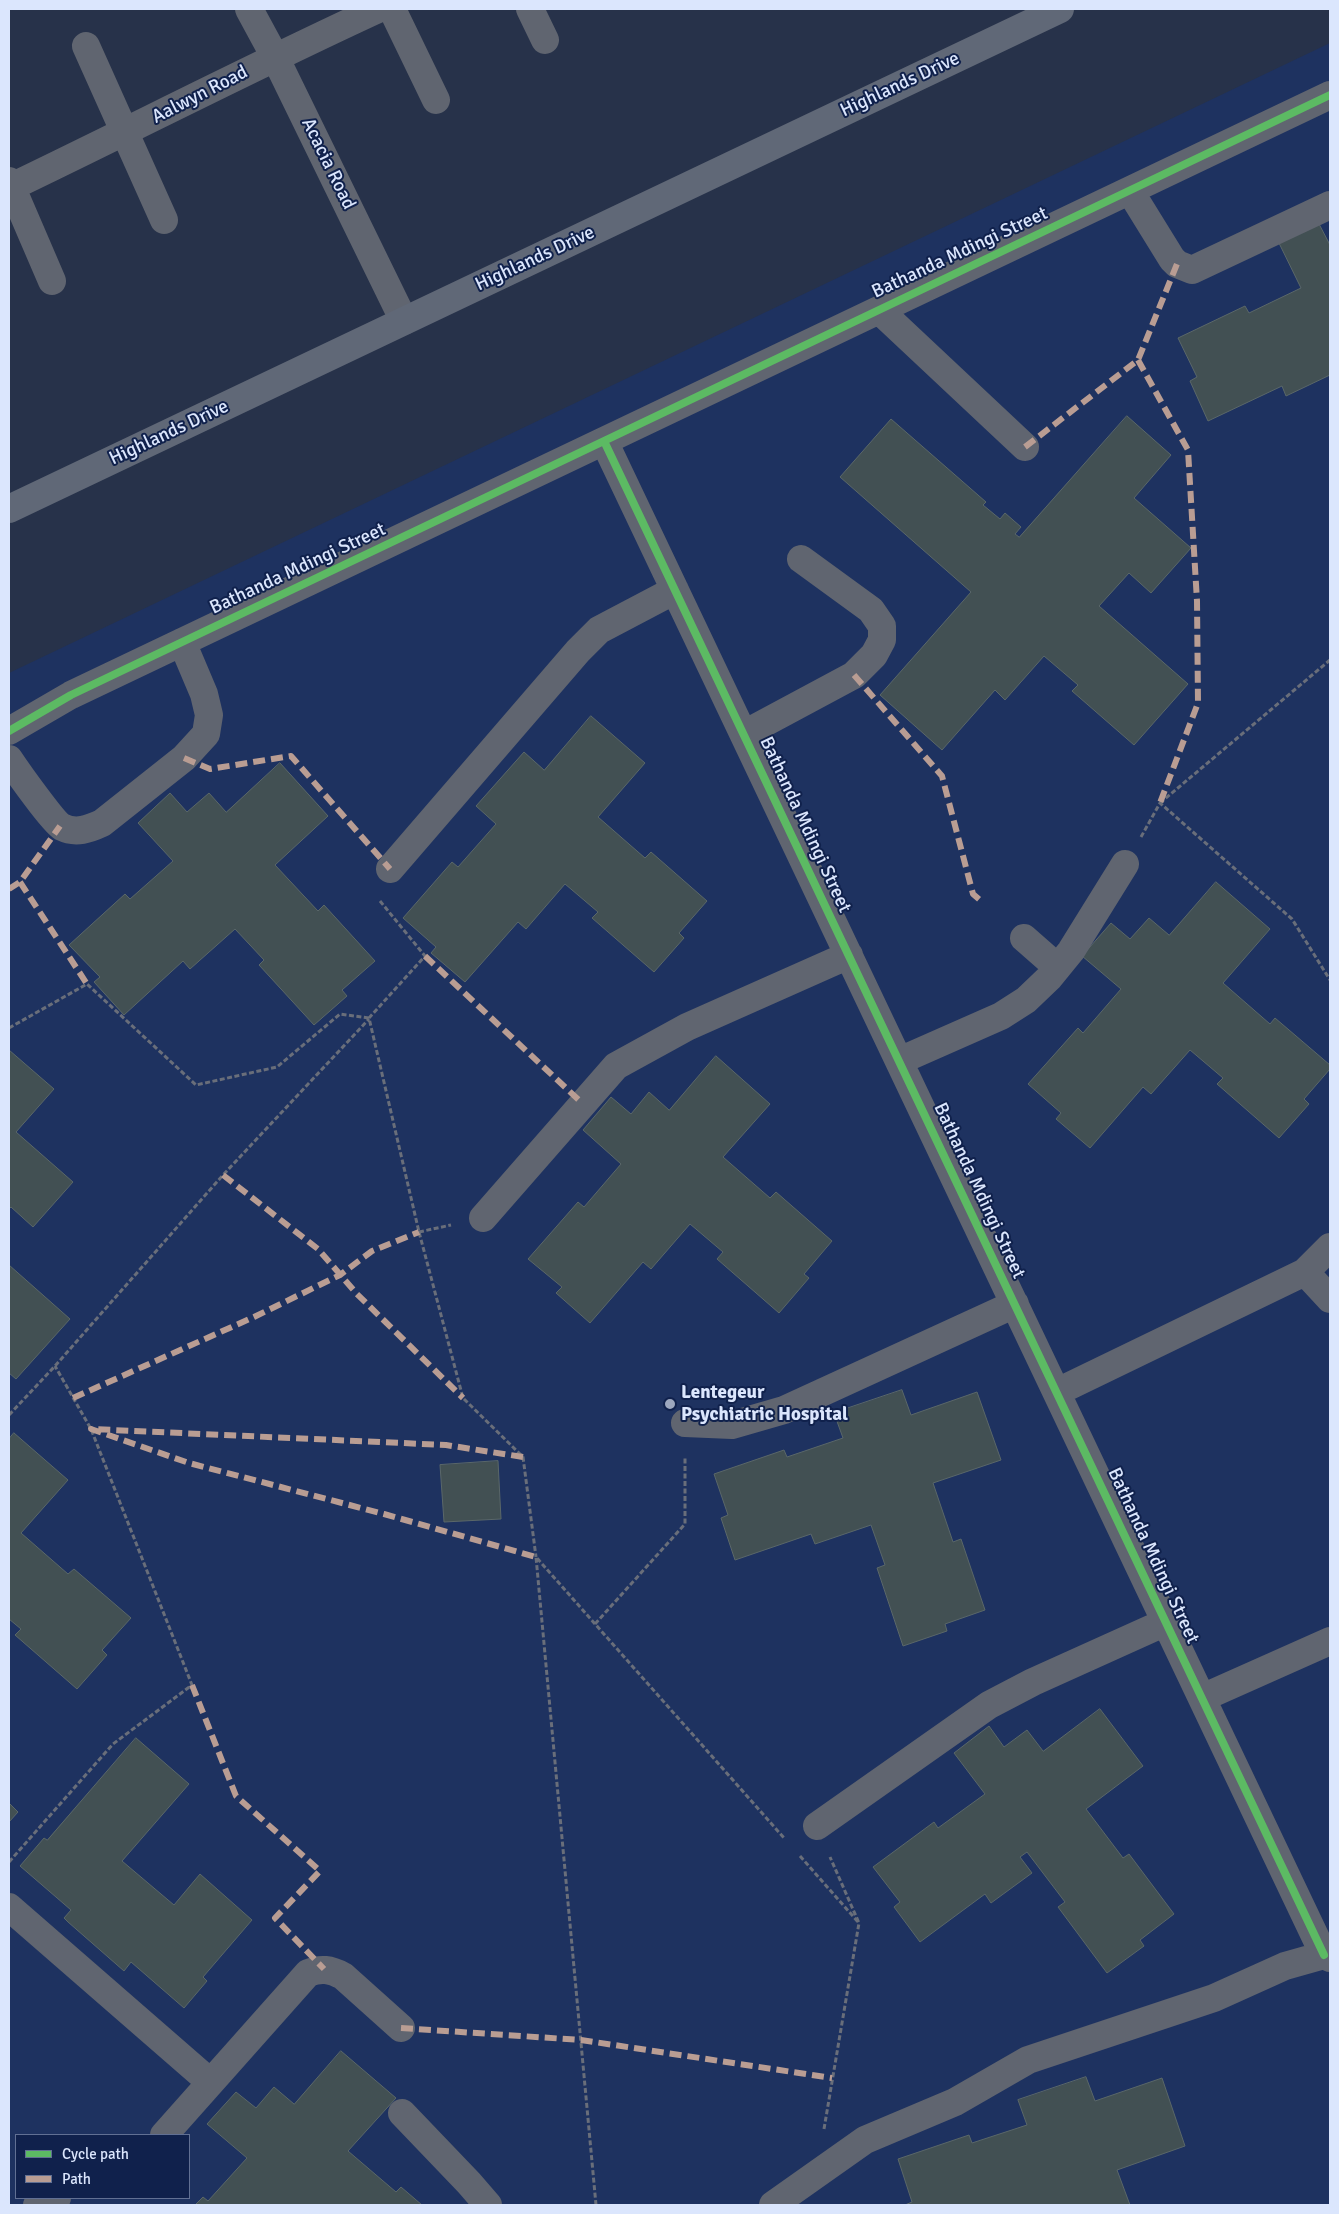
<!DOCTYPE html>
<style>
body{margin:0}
#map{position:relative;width:1339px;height:2214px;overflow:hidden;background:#27324a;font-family:Signika,sans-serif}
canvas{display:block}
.frame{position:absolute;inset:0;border:10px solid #dbe6fd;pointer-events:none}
.legend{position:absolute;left:15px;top:2134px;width:175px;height:65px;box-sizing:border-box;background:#10214c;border:1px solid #617093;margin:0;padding:6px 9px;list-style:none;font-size:15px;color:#dbe6fd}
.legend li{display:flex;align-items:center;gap:10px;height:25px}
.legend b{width:25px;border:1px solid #617093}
</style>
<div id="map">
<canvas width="1339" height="2214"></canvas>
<div class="frame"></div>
<ul class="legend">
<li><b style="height:6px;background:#5cba63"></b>Cycle path</li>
<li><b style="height:6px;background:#b99d93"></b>Path</li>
</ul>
</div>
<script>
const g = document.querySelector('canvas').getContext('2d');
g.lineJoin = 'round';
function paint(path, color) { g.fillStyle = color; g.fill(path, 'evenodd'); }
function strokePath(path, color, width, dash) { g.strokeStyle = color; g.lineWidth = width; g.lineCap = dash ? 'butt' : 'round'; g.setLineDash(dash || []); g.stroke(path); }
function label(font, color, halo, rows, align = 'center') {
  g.font = font + ' Signika,sans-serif'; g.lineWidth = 4; g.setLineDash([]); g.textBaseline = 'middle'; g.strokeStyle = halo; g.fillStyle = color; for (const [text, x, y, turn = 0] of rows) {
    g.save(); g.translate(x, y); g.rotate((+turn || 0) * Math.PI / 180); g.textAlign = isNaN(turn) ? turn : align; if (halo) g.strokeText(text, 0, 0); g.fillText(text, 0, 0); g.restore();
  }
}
const built = new Path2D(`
 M1330,43V2205H9V673ZM16,2135H189V2198H16Z`);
const building = new Path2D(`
 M1318,222L1330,245V375L1286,396L1282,386L1208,421L1190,381L1197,377L1178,338L1245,306L1249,313L1301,288L1278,241Z
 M1127,416L1171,455L1134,498L1191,548L1151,593L1129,573L1099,606L1188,684L1134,745L1072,691L1078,685L1044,656L1005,700L995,690L942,750L880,695L971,592L840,477L891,419L986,502L983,505L1000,519L1005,513L1021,527L1015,534L1019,537Z
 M591,716L645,763L598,817L645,858L651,852L707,901L679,933L684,938L654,972L592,918L598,912L565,884L526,929L518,922L465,982L431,953L436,947L403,918L452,862L458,867L496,824L476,806L524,752L544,770Z
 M280,763L328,816L275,865L318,911L324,905L375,961L342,990L347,996L314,1025L259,965L264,960L235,929L190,969L183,961L124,1015L94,982L100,977L69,945L125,894L130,899L173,861L138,823L170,793L187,812L209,793L226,812Z
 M1216,882L1270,929L1223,983L1270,1024L1275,1018L1330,1065V1069L1304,1099L1309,1104L1279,1138L1217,1084L1223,1078L1190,1050L1151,1094L1143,1087L1090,1148L1056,1119L1061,1113L1028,1084L1078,1028L1083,1033L1121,989L1082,956L1111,923L1130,939L1149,918L1169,935Z
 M9,1050L54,1089L16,1132L73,1182L33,1227L11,1207L9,1209Z
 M716,1056L770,1104L723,1157L770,1198L776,1192L832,1241L804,1274L809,1278L779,1313L717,1259L723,1252L690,1224L651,1269L643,1262L590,1323L556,1293L562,1287L528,1259L578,1202L584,1207L621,1164L583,1130L611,1097L631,1114L649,1092L669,1110Z
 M9,1265L70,1319L16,1379L9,1373Z
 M902,1390L911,1415L977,1392L1001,1460L933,1483L953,1542L961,1539L985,1610L945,1624L947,1631L903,1646L877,1568L885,1565L871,1525L815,1544L811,1534L735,1560L721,1518L728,1515L714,1474L784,1450L787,1457L843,1438L834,1413Z
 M14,1433L68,1480L21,1533L68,1574L74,1569L131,1618L102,1650L107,1655L77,1689L15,1635L21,1629L9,1619V1439Z
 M498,1461L501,1519L444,1522L440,1465Z
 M1100,1709L1143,1766L1086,1809L1123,1858L1129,1854L1174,1914L1140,1940L1144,1946L1107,1973L1058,1907L1065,1902L1027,1852L1020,1857L1032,1873L991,1903L985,1894L920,1942L894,1907L900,1902L873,1867L934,1822L938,1828L985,1794L954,1753L989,1726L1004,1747L1027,1730L1043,1751Z
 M136,1738L189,1784L122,1861L174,1905L200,1874L252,1920L203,1977L207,1981L184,2008L131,1962L124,1971L68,1922L64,1918L71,1910L20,1866L44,1838L47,1840Z
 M9,1803L18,1812L9,1822Z
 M341,2051L396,2098L348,2151L396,2192L401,2187L422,2205H195L203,2197L208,2201L247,2158L207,2124L236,2092L256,2108L274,2087L294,2104Z
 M1086,2077L1095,2101L1162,2078L1185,2146L1117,2170L1130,2205H905L912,2202L898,2159L969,2135L972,2143L1027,2125L1018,2100Z`);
const path = new Path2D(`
 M1160,803L1330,660
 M1141,837L1160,803L1292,919L1330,980
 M380,901L425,956L369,1018L419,1232L463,1398L523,1457L536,1557
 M9,1028L87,984L196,1085L277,1067L340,1014L369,1018
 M419,1232L451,1225
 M9,1415L55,1366L223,1175L369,1019
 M595,1624L685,1524V1456
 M800,1856L859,1923
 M9,1862L113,1744L192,1685L91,1429L55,1366
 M824,2129L859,1923L830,1857
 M596,2205L536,1557L784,1838`);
const minor = new Path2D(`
 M249,9L275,57L404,321
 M392,9L436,100
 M530,9L545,40
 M86,46L164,220
 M9,181L52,281
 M9,188C132,129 254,66 378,9
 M1130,191L1172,259L1177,264L1192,270L1330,205
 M879,310L1025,447
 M604,441L1324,1955
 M9,731L71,695L1330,95
 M744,734L854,675L874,655L882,640V626L871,610L801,559
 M9,759C17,771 53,822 62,827C76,834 89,829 102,823L184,758L206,734L209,715L204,694L182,642
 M390,869L578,651L599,630L675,590
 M1024,938L1057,967
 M899,1061L1001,1016L1026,1000L1049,978L1071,951L1125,864
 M483,1218L616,1066L687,1027L849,955
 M1305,1272L1330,1247
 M1057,1392L1305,1272L1330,1299
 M685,1423L732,1425L784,1410L1015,1304
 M1202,1698L1330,1641
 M817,1826L989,1705L1033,1682L1166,1622
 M9,1907L210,2082
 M402,2113L469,2183L488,2205
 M164,2135L308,1973C321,1968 330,1969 343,1976L401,2028
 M37,2205L57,2198
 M773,2205L865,2140L955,2102L1028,2060L1214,1998L1285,1966L1324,1955L1330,1958`);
const major = new Path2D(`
 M9,509L1060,9`);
const quiet = new Path2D(`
 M1138,360L1188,450L1197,601L1198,703L1160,803
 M1025,447L1138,360L1177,264
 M854,675L942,776L973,894L981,901
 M184,758L210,769L291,756L390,869
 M20,882L87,984
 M9,889L20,882L60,826
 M425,956L582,1103
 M223,1175L318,1249L357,1294L463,1398
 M73,1398L254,1317L340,1275L372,1251L419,1232
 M523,1457L446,1445L91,1429L189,1463L384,1514L536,1557
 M192,1685L236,1796L320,1871L275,1918L324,1969
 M401,2028L581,2040L832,2078`);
const cycleway = new Path2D(`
 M604,441L1324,1955
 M9,731L71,695L1330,95`);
const markers = [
 [670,1404,6,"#9ca7be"]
];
const streetNames = [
 ["Highlands Drive",900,85,-25],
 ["Aalwyn Road",200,95,-27],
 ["Acacia Road",328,164,64],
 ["Bathanda Mdingi Street",960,253,-25],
 ["Highlands Drive",535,259,-25],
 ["Highlands Drive",169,433,-25],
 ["Bathanda Mdingi Street",298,569,-25],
 ["Bathanda Mdingi Street",805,825,65],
 ["Bathanda Mdingi Street",979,1191,65],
 ["Bathanda Mdingi Street",1153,1556,65]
];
const poiNames = [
 ["Lentegeur",681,1393],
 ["Psychiatric Hospital",681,1415]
];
paint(built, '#1e3260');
paint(building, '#425053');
strokePath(building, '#5a6769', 1);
strokePath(path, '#696e7a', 3, [5, 2.5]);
strokePath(minor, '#606570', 28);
strokePath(major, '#606877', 28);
strokePath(quiet, '#b99d93', 6, [12, 6]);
strokePath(cycleway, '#5cba63', 8);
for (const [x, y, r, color] of markers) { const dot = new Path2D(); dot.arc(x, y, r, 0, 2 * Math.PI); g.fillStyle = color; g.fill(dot); strokePath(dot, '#10214c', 2); }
label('19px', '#dbe6fd', '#10214c', streetNames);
label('bold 19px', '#dbe6fd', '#10214c', poiNames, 'left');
</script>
